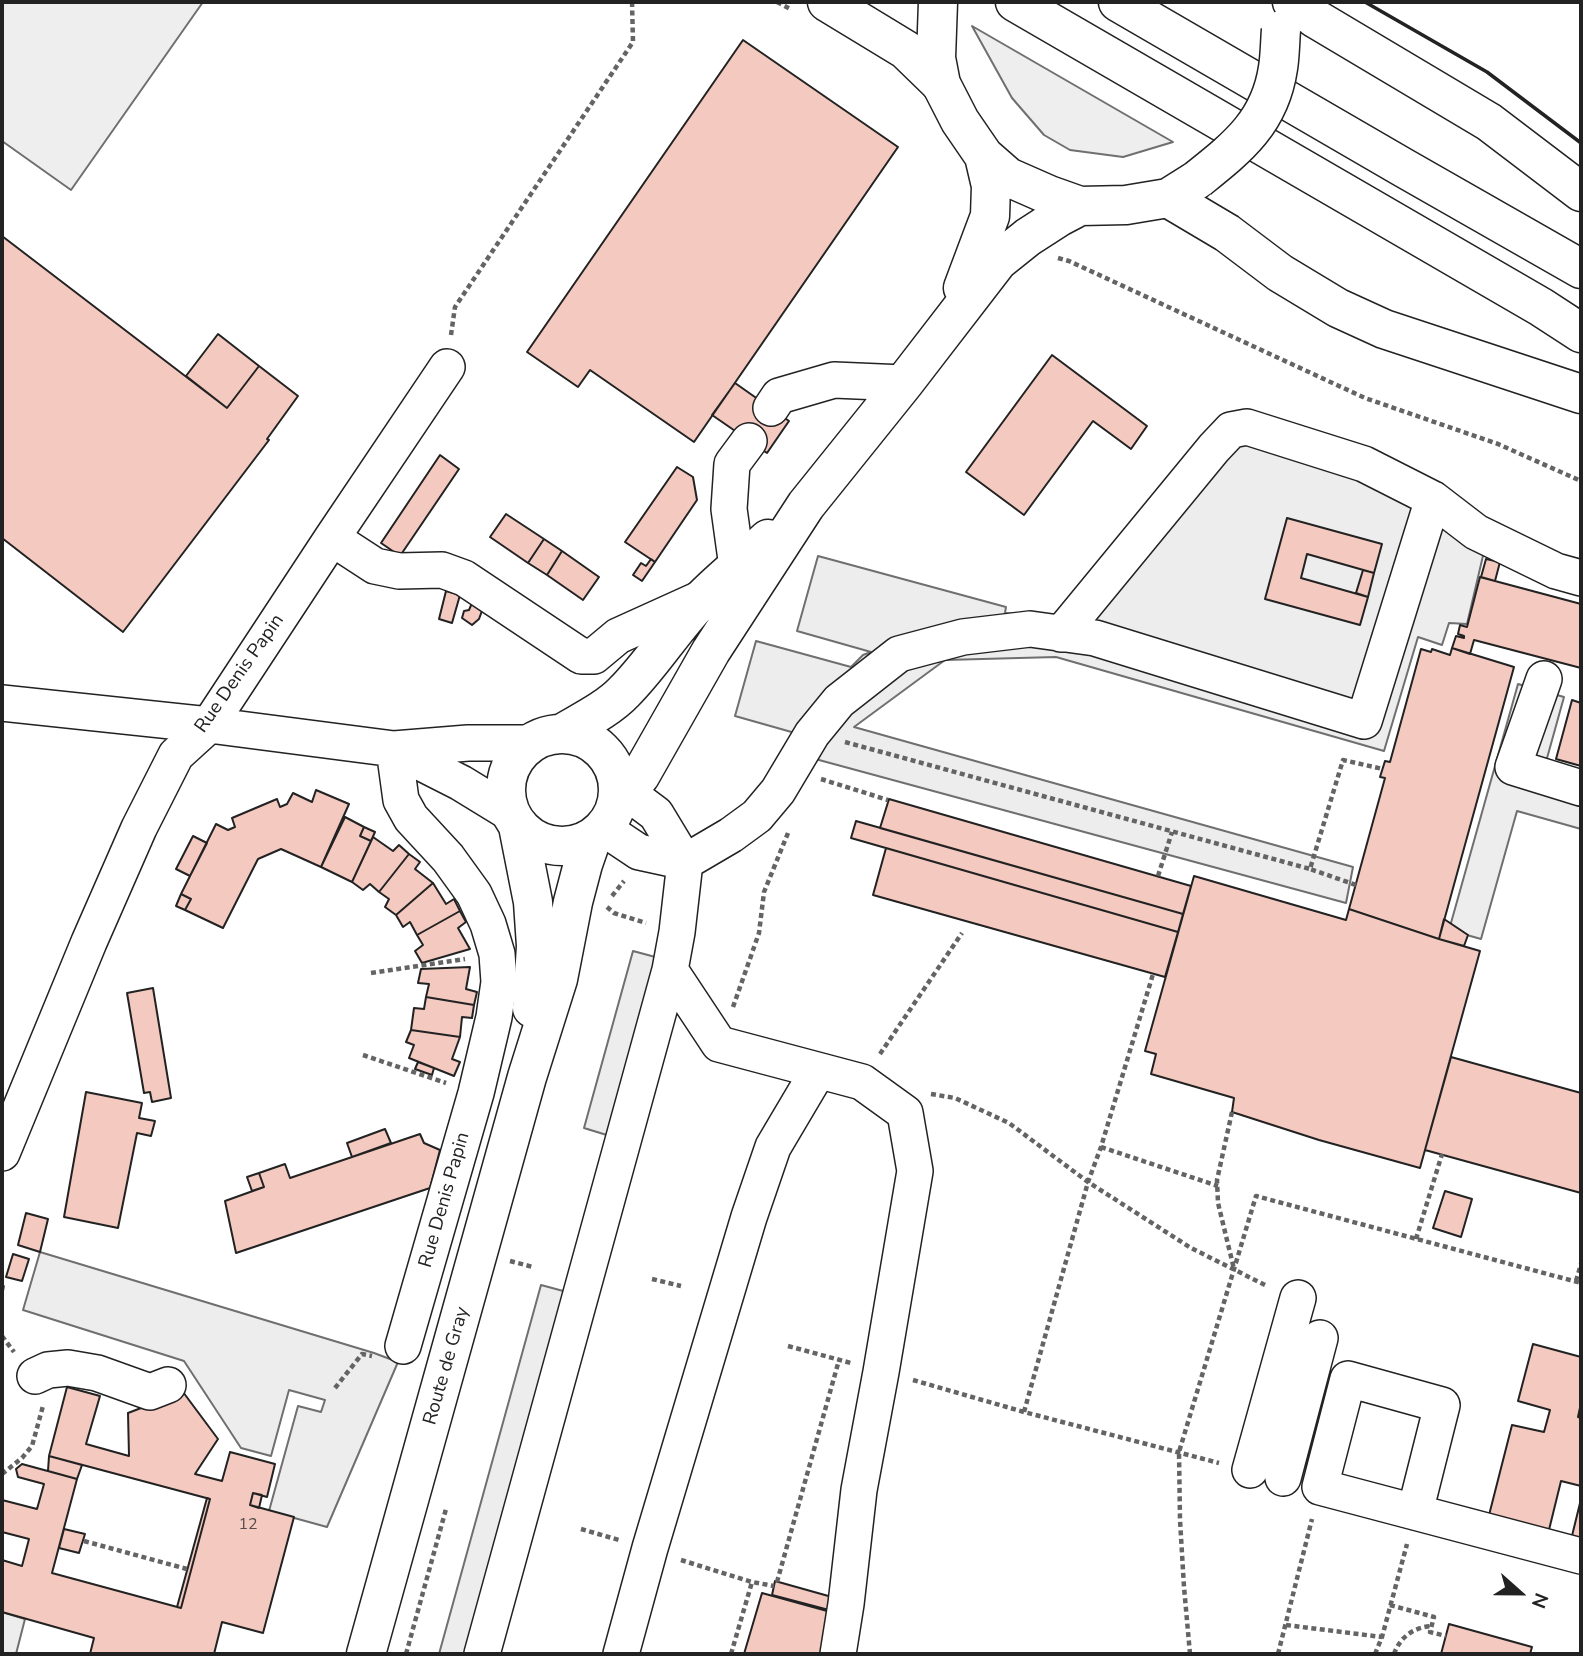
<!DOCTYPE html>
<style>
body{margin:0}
#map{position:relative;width:1583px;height:1656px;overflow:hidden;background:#fff;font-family:"Nunito Sans",sans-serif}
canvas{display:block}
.frame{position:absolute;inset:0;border:4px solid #222;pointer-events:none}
.north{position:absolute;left:1485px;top:1558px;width:70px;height:70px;-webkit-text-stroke:5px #fff;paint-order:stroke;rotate:111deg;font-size:19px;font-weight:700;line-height:28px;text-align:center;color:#222}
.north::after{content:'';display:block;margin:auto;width:24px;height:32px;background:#222;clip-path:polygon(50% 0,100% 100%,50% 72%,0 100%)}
</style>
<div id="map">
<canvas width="1583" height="1656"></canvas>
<div class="frame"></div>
<div class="north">N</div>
</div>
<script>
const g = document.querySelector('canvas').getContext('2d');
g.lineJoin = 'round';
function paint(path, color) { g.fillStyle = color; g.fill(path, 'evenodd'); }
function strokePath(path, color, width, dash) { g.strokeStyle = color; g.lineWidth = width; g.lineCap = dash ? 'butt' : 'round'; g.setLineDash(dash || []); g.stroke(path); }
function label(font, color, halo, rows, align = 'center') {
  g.font = font + ' "Nunito Sans",sans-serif'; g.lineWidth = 5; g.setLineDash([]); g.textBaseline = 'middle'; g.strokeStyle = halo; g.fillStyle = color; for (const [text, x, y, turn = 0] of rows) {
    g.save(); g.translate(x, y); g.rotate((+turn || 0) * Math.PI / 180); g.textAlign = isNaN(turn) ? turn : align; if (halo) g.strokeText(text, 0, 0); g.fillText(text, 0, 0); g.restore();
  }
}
const green = new Path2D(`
 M2,2H203L71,190L2,141Z
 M972,26L1173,142L1123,157L1070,150L1044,135L1012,98Z`);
const parking = new Path2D(`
 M1234,414L1490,526L1467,624L1449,623L1442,645L1418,637L1384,751L1056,657L945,660L854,727L1353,867L1346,903L819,760L795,733L735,716L756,641L851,667L863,655L871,652L797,631L818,556L1006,607L1005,613L1058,618Z
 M1518,684L1564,697L1539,787L1581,799V829L1517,811L1481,939L1449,930Z
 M633,951L659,958L610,1136L584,1128Z
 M40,1252L374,1353L398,1362L327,1527L269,1511L298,1406L321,1412L325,1400L289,1390L271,1456L241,1448L184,1361L23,1310Z
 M541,1285L567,1292L467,1654H439Z
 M2,1612L25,1619L16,1654H2Z`);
const building = new Path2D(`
 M743,40L898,147L694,442L590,370L578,387L527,352Z
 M2,236L227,408L259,366L298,396L267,439L269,440L123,632L2,538Z
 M218,334L259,366L227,408L186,376Z
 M1052,355L1147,426L1131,449L1093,421L1024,515L966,472Z
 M735,383L789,421L767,453L712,415Z
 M440,455L459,469L400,556L381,543Z
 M677,467L693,477L697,500L655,562L625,542Z
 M506,514L544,539L528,563L490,537Z
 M1287,518L1382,544L1374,573L1307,554L1301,578L1368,597L1360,625L1265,599Z
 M544,539L562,551L547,575L528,563Z
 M562,551L599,577L583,600L547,575Z
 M651,559L655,562L642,581L633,575L641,563L646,566Z
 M1486,559L1500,562L1495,581L1481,577Z
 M1363,570L1374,573L1368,597L1356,593Z
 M1480,577L1581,604V668L1474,640L1470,654L1452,648L1456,636L1464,638V636L1458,634L1460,625L1467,627Z
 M446,591L460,595L452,623L439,619Z
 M472,603L483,608L479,619L472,625L462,618L464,611L469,610Z
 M1452,648L1514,667L1439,939L1349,909L1385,778L1380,777L1385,761L1390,762L1421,649L1431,652L1432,649L1450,655Z
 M1572,700L1581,703V766L1556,759Z
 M316,790L349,804L321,867L281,849L258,859L223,928L185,910L191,899L181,894L216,824L228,830L235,827L232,818L277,799L280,807L287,804L293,793L312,802Z
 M889,799L1191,886L1183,914L880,828Z
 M345,817L364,827L360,836L371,841L352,882L321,867Z
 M856,821L1183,914L1178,932L851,838Z
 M364,827L375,832L371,841L360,836Z
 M193,836L207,843L190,876L176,869Z
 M373,837L393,851L399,845L409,854L379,892L370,884L363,890L352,882Z
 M886,848L1178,932L1165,977L873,895Z
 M409,854L420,862L415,869L433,883L396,915L385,907L389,899L379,892Z
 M1194,876L1346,920L1349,909L1439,939L1480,951L1420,1168L1319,1140L1232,1112L1234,1098L1151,1074L1156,1054L1145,1051Z
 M433,883L446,904L454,899L460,911L417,935L410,922L403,927L396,915Z
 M181,894L191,899L185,910L176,906Z
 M460,911L466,922L458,928L470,949L422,963L415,951L423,945L417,935Z
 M1444,919L1468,935L1464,946L1439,939Z
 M470,967L466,989L477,992L474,1005L426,997L429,984L418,983L421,969Z
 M153,988L171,1098L152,1102L150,1092L144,1093L127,993Z
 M426,997L474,1005L472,1018L462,1017L460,1037L411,1030L414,1008L424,1009Z
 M411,1030L460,1037L452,1059L460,1062L454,1076L409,1058L414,1045L406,1042Z
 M1451,1057L1581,1093V1193L1425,1150Z
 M418,1062L434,1068L432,1075L415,1069Z
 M86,1092L142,1103L139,1118L155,1121L151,1136L137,1133L118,1228L64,1217Z
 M385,1129L391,1143L352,1157L347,1143Z
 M420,1134L424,1143L440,1150L430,1188L236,1253L225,1201L264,1187L259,1173L285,1164L290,1178Z
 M259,1173L264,1187L252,1191L247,1177Z
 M1445,1191L1472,1199L1461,1237L1433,1228Z
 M26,1213L48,1219L40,1252L18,1245Z
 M13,1254L29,1259L22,1281L6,1277Z
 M1533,1344L1581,1357V1403L1578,1417L1581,1418V1486L1561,1481L1547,1538L1487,1523L1512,1425L1544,1432L1550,1410L1518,1401Z
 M67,1387L100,1396L86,1444L129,1456L128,1413L183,1392L218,1439L195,1474L222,1481L230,1452L275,1464L267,1497L253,1493L250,1505L294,1517L263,1633L222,1622L214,1654H90L94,1638L2,1612V1560L22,1566L29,1539L2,1532V1500L37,1509L44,1484L18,1477L16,1469L22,1464L77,1479L52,1573L181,1608L210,1499L49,1456Z
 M49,1456L82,1465L77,1479L48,1471Z
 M253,1493L262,1495L259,1508L250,1505Z
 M207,1498L210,1499L181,1608L177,1607Z
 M1581,1499V1547L1570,1544Z
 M64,1529L85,1534L79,1553L59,1548Z
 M775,1581L832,1597L829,1610L772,1595Z
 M762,1593L838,1614L826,1654H744Z
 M1449,1624L1532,1647L1530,1654H1441Z`);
const path = new Path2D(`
 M777,2L792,10
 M1058,258L1069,261L1365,398L1498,444L1581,481
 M451,335L455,307L633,42L632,2
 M845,742L1310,869
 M821,779L888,800
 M1158,876L1172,832
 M1356,885L1310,869L1343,760L1383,769
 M612,896L624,881
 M607,907L614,913L646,923
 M371,973L465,959
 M733,1007L759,933L764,892L788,833
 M880,1054L962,933
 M363,1055L446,1083
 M931,1094L955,1098L1009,1123L1088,1182L1191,1248L1267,1286
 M1232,1112L1217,1180L1218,1203L1234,1269
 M1101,1147L1218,1186
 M1416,1239L1442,1154
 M510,1261L533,1267
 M652,1279L681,1286
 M1576,1281L1581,1264
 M2,1290L3,1285
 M2,1336L14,1352
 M788,1346L851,1363
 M913,1380L1024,1412L1219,1463
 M335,1388L362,1354L372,1356
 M1024,1412L1088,1182L1101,1147L1153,974
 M2,1474L22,1458L32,1446L43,1406
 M581,1529L619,1540
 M84,1541L187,1569
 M681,1560L752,1582L774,1586
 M777,1582L839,1360
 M1390,1605L1434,1617L1430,1632L1446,1636
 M1286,1625L1382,1637
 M406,1654L446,1509
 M731,1654L752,1582
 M1190,1654L1184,1587L1180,1520L1179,1452L1256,1196L1581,1283
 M1278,1654L1312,1519
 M1375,1654L1382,1637L1407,1544
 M1394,1654C1400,1637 1414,1627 1432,1626`);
const minor = new Path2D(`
 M771,408L779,396L834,380L904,383
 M332,538L375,566L399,571L442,570L464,578L581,656H594L618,636L702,598
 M737,567L729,509L732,464L749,441
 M1061,634L1214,448L1231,430L1247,427L1364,464L1433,499L1476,532L1556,571L1581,578
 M1544,679L1513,767L1581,788
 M2,703L209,725L394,749L468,743H531
 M394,749L401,800L411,818L448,858L474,894L488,924L497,954L499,982L494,1017L476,1093L403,1346
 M394,749L461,783L510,813
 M603,828L639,852L685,862L731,835L757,816L778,791L812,734L839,701L899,654L963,637L1030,629L1095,638L1364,721L1433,499
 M670,970L719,1044L862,1082L905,1113L915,1171L881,1372L859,1490L846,1604L838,1654
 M2,1153L89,942L139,828L176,755L209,725L332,538L447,367
 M35,1376L48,1370L68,1368L97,1373L150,1392L168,1385
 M1250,1470L1298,1298
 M1283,1478L1320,1338
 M1415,1512L1442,1405L1348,1379L1320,1487L1581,1556
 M482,1654L670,970L677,932L685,862L656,814L640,802L618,796
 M621,1654L650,1548L749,1217L773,1147L818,1071`);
const major = new Path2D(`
 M938,2L936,58L941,84L960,121L984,156L1008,177L1049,195L1080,206L1126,205L1168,198L1195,181
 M963,288L990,216L991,186L984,156
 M506 790a56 56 0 1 1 112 0a56 56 0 1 1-112 0Z
 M561,734C581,722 608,709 624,692C652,664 673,629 700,601C721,579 746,560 768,539
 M618,787L640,776L711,651L806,505L904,383L998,261L1028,237L1059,217L1080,206
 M518,826L533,902L536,946L532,1008
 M366,1654L527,1077L558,979L573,902L583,864L592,838`);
const highway = new Path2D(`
 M827,2L906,50L941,84
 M1015,2L1541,307L1581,333
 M1118,2L1404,168L1581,269
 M1292,2L1316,19L1489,122L1581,192
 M1168,198L1227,233L1280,273L1338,308L1384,329L1581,394`);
const majorBridge = new Path2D(`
 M1198,179C1238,147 1270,122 1278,68C1280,56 1280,42 1281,30`);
const wall = new Path2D(`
 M1365,2L1487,72L1581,143`);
const numberNames = [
 ["12",248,1525]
];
const streetNames = [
 ["Rue Denis Papin",240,674,-55],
 ["Rue Denis Papin",445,1200,-74],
 ["Route de Gray",447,1366,-74]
];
paint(green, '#eee');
strokePath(green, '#6f6f6f', 2);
paint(parking, '#ededed');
strokePath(parking, '#6f6f6f', 2);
paint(building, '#f3c9c0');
strokePath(building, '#222', 2);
strokePath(minor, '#222', 38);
strokePath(major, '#222', 41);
strokePath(highway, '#222', 41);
strokePath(path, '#646464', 4.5, [5, 3.5]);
strokePath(minor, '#fff', 35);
strokePath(major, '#fff', 38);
strokePath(highway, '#fff', 38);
strokePath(majorBridge, '#222', 41, []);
strokePath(majorBridge, '#fff', 38);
strokePath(wall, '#222', 3.5);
label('16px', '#564c4a', null, numberNames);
label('19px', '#222', '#fff', streetNames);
</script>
